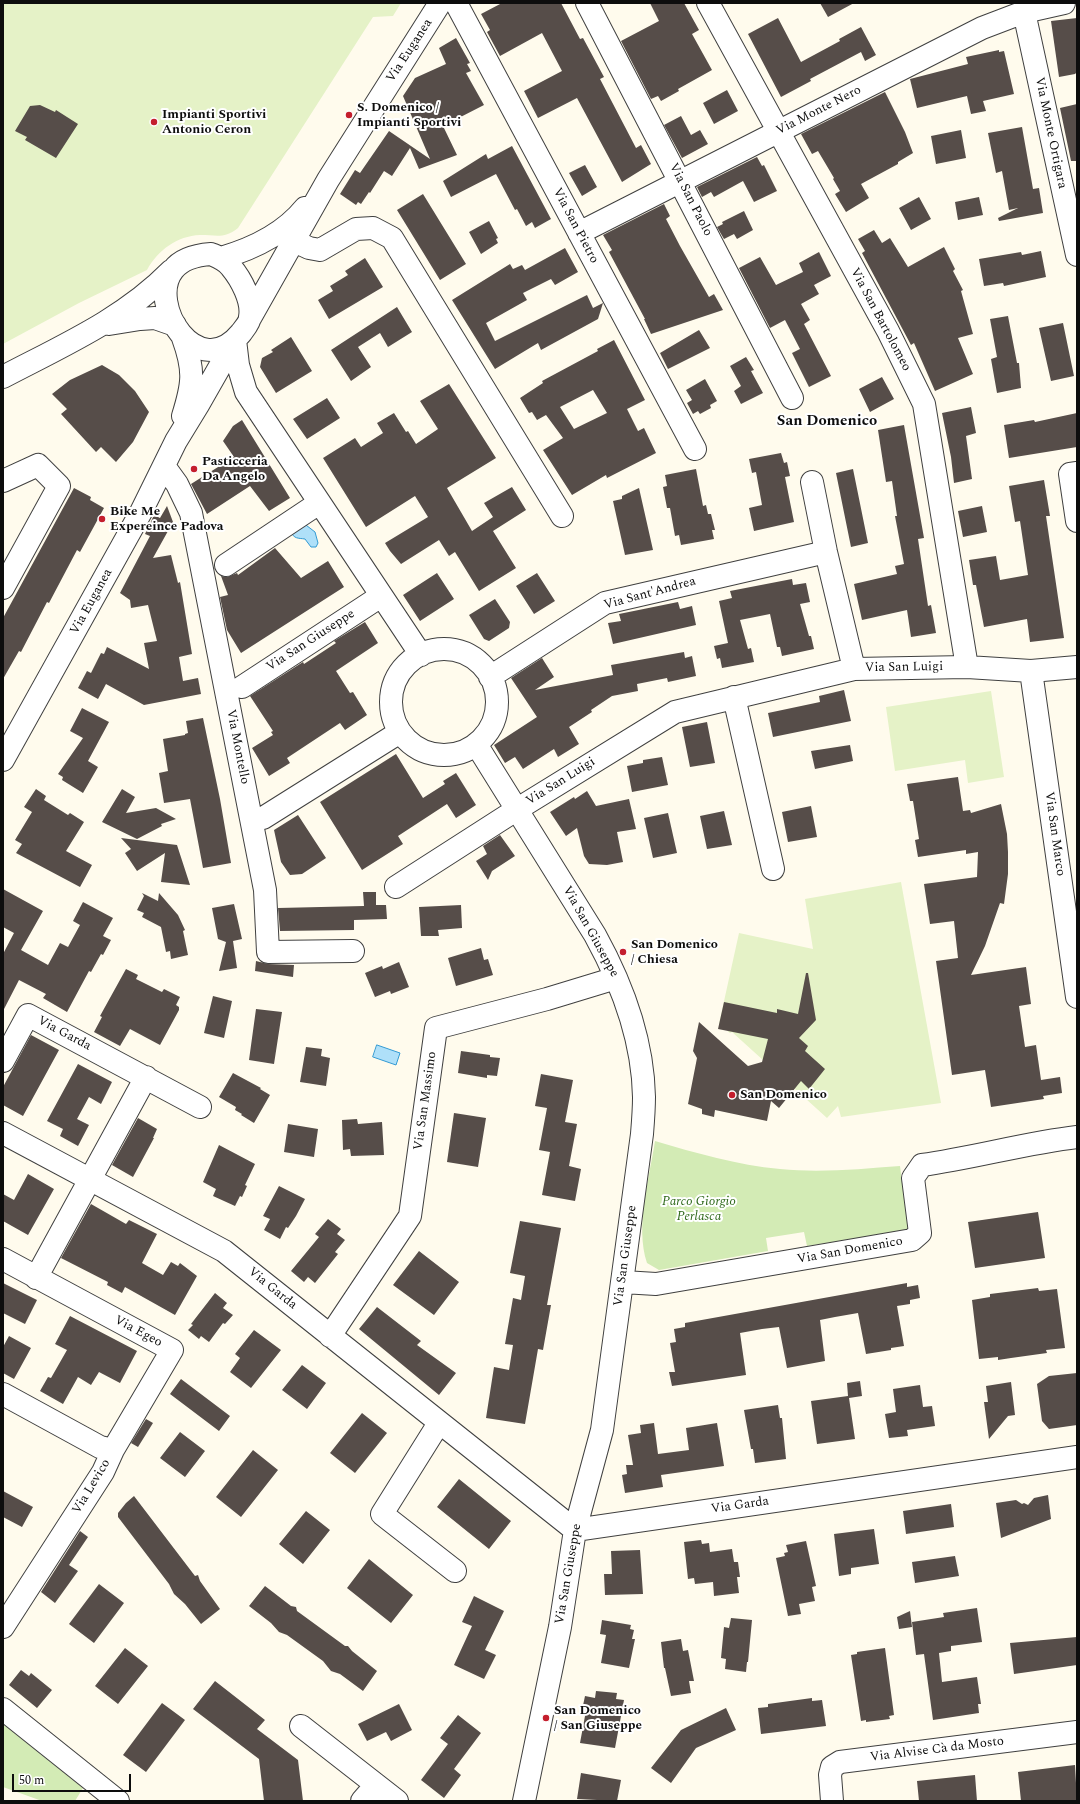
<!DOCTYPE html>
<meta charset="utf-8">
<style>
body{margin:0}
#map{position:relative;width:1080px;height:1804px;overflow:hidden;background:#fffbed;font-family:Spectral,serif}
canvas{display:block}
.frame{position:absolute;inset:0;border:4px solid #0d0d0d;pointer-events:none}
.scale{position:absolute;left:12px;top:1774px;width:119px;height:18px;box-sizing:border-box;border:2px solid #0d0d0d;border-top:0;padding-left:5px;font-size:12px;line-height:14px;white-space:nowrap;color:#0d0d0d;-webkit-text-stroke:3px #fff;paint-order:stroke}
</style>
<div id="map">
<canvas width="1080" height="1804"></canvas>
<div class="frame"></div>
<div class="scale">50 m</div>
</div>
<script>
const g = document.querySelector('canvas').getContext('2d');
g.lineJoin = 'round';
function paint(path, color) { g.fillStyle = color; g.fill(path, 'evenodd'); }
function strokePath(path, color, width, dash) { g.strokeStyle = color; g.lineWidth = width; g.lineCap = dash ? 'butt' : 'round'; g.setLineDash(dash || []); g.stroke(path); }
function label(font, color, halo, rows, align = 'center') {
  g.font = font + ' Spectral,serif'; g.lineWidth = 4; g.setLineDash([]); g.textBaseline = 'middle'; g.strokeStyle = halo; g.fillStyle = color; for (const [text, x, y, turn = 0] of rows) {
    g.save(); g.translate(x, y); g.rotate((+turn || 0) * Math.PI / 180); g.textAlign = isNaN(turn) ? turn : align; if (halo) g.strokeText(text, 0, 0); g.fillText(text, 0, 0); g.restore();
  }
}
const green = new Path2D(`
 M655,1141C696,1153 737,1165 780,1169C820,1173 860,1169 900,1166L908,1230L807,1246L804,1232L766,1238L768,1251L659,1270L647,1263C635,1226 649,1180 655,1141Z
 M3,1724L83,1788L75,1801H42L3,1787Z`);
const pitch = new Path2D(`
 M3,3H401L393,16L373,17L238,228C224,239 217,235 200,235C177,236 158,250 147,270L79,303L3,344Z
 M991,691L1004,777L968,783L965,760L895,771L886,707Z
 M901,882L941,1103L841,1117L838,1106L827,1118L732,1032L730,1033L719,1024L739,933L813,949L805,899Z`);
const water = new Path2D(`
 M302,522L315,532L318,543L316,547H311L305,539C298,538 294,539 291,532Z
 M377,1045L400,1053L396,1065L373,1057Z`);
const building = new Path2D(`
 M502,3H561L580,39L583,38L604,77L600,79L636,148L641,145L651,164L622,182L577,98L538,118L524,91L562,71L542,33L500,56L487,32L490,30L481,14Z
 M650,3H684L699,30L692,34L712,70L678,89L679,91L661,101L658,96L651,99L621,41L659,21Z
 M820,3H854L828,17Z
 M778,18L801,62L840,41L839,39L861,27L876,55L865,61L861,52L810,79L811,81L781,97L748,34Z
 M1077,18V72L1075,74L1059,77L1051,21Z
 M456,38L470,63L467,64L471,71L466,73L484,105L443,126L457,155L419,169L410,148L392,176L384,171L370,193L369,192L361,204L358,202L356,205L340,194L355,170L360,173L389,131L430,159L403,96L415,78L446,64L439,48Z
 M999,50V52L1004,51L1014,94L983,101L986,111L971,114L967,96L917,108L910,79L968,64L966,57Z
 M727,90L738,111L714,124L703,103Z
 M885,92L905,132L913,153L898,162V164L861,184L869,198L846,212L835,194L840,191L833,179L834,178L818,151L812,154L801,134Z
 M1077,104V161H1071L1060,108Z
 M40,105L55,112L56,110L78,124L56,158L25,140L27,137L15,131L30,106Z
 M681,116L691,135L700,130L708,144L682,158L664,125Z
 M1022,127L1033,189L1039,188L1043,213L999,221L998,218L1018,208L1009,210L1002,171L996,173L988,133Z
 M961,130L966,158L936,164L931,136Z
 M512,146L551,219L535,228L532,222L526,226L517,209L515,210L496,174L451,197L443,181L486,154L488,159Z
 M757,157L762,166L764,165L777,191L754,202L743,181L714,197L711,192L702,197L697,187Z
 M585,165L597,187L582,196L569,173Z
 M423,194L466,264L440,280L397,210Z
 M919,197L931,219L911,230L899,208Z
 M979,197L983,215L958,220L955,202Z
 M664,204L670,216L666,219L680,246L709,297L714,294L723,310L651,334L644,319H645L609,252L612,250L603,235Z
 M744,211L753,230L737,239L734,234L724,239L717,227L723,224L722,222Z
 M489,221L498,238L496,239L498,243L481,254L469,232Z
 M874,230L882,243L890,238L908,267L944,247L955,269L953,271L963,290L961,291L973,334L958,338L973,374L935,391L914,343L911,345L862,253L865,251L858,239Z
 M565,248L578,272L555,285L551,279L523,293L527,300L486,323L495,341L587,295L593,308L603,303L598,319L541,350L538,343L495,369L452,300L510,264L513,269L522,265L525,270Z
 M1041,251L1046,277L1004,286L1003,283L984,286L979,259L1021,252L1022,255Z
 M819,252L831,276L814,285L819,294L801,304L810,320L804,324L831,376L809,387L792,353L800,349L785,320L770,328L739,268L760,257L776,285L803,272L799,263Z
 M365,258L383,287L329,319L318,300L333,291L330,286L348,275L345,271Z
 M397,307L412,332L388,347L380,333L358,347L371,367L351,381L331,350Z
 M1008,316L1017,363H1019L1021,388L997,393L991,359L997,357L990,319Z
 M1063,323L1074,376L1051,381L1039,328Z
 M699,330L710,348L668,369L660,353Z
 M291,337L312,371L276,393L260,367L262,358L273,352L271,350Z
 M614,340L645,400L627,409L638,431L644,428L656,453L607,478L606,475L572,495L543,450L563,438L546,415L537,420L532,412L529,413L520,398L543,383L542,381L598,351L597,349ZM593,390L607,413L574,429L560,407Z
 M746,357L754,370L751,371L763,393L741,404L734,391L741,386L730,366Z
 M102,365L119,375L135,391L149,412L133,442L116,462L101,447L96,452L61,414L67,409L52,394L70,380Z
 M882,377L894,399L870,412L859,389Z
 M705,379L717,401L710,405L711,408L700,414L698,411L693,414L687,403L692,400L686,390Z
 M449,384L496,458L447,488L472,531L493,517L484,503L512,487L526,510L493,531L516,568L479,591L455,552L449,556L439,540L401,564L390,551L385,543L428,517L415,496L366,527L323,458L355,438L361,447L383,433L377,423L394,413L406,432L408,431L416,444L438,429L420,401Z
 M327,398L340,418L307,439L293,419Z
 M971,407L976,433L966,436L972,479L954,483L951,457L942,413Z
 M1077,413V447L1009,458L1004,425L1034,420L1035,422Z
 M242,420L290,498L269,511L250,486L207,514L191,484L234,457L223,441L233,426Z
 M904,425L924,538L918,539L928,606L931,605L936,633L911,637L907,610L862,620L854,584L897,574L895,566L904,564L895,516H897L892,481L886,482L878,430Z
 M781,453L784,463L787,462L790,476L785,477L794,522L754,531L749,508L762,505L756,472L752,473L749,459Z
 M696,469L703,506L706,505L708,514H711L715,530H712L714,539L681,545L679,535L675,536L670,508H667L663,487L667,486L665,475Z
 M853,469L868,543L851,547L836,473Z
 M1044,480L1050,516H1046L1064,638L1030,642L1027,619L984,627L976,585H973L969,560L996,556L1000,580L1028,575L1020,521L1015,522L1009,486Z
 M74,488L91,497L90,500L104,508L80,552L77,550L49,603L47,602L21,652L19,651L3,679V618Z
 M639,488L653,550L625,555L613,501L622,499V496Z
 M167,506L173,522L153,558L171,555L178,583L180,582L192,654L179,657L183,681L198,678L201,694L144,705L106,684L98,699L78,688L87,671L91,673L101,653L104,654L107,647L149,669L144,643L157,641L148,605L131,608L130,600L120,593L150,536L145,534L154,515L160,518Z
 M982,506L987,532L963,537L958,511Z
 M275,548L301,578L328,561L344,587L241,653L227,630L220,597L228,595L221,576L227,577L237,573L238,575Z
 M437,573L454,599L420,621L403,595Z
 M537,573L555,601L534,614L516,586Z
 M792,579L793,585L806,583L810,602L800,604L809,636H811L814,649L782,656L780,647H777L770,614L740,620L748,649L751,648L754,662L722,668L720,658L717,659L714,646L728,643L719,601L732,598L730,591Z
 M495,599L510,622L509,628L489,641L484,639L469,615Z
 M678,602L680,609L692,606L696,625L613,644L608,623L621,621L619,614Z
 M365,622L378,643L336,671L350,693L353,692L367,715L345,730L340,723L287,758L290,763L269,776L252,748L273,735L271,732L273,731L250,696L303,662L304,664L336,643L334,641Z
 M684,652L685,658L692,656L696,676L668,682L667,678L637,684L638,691L612,696L591,710L592,712L569,727L579,744L558,757L554,749L523,769L515,757L505,763L494,745L537,717L511,678L542,658L554,677L535,690L613,675L611,665Z
 M844,690L851,721L773,737L768,713L820,702L819,696Z
 M82,708L109,722L88,761L98,767L83,793L62,780L63,777L58,774L83,738L70,731Z
 M203,718L220,799L231,863L203,868L190,799L164,803L159,773L168,771L163,739L185,735V734L188,733L186,721Z
 M707,722L715,763L690,767L682,727Z
 M850,745L853,761L815,769L811,751Z
 M396,754L423,798L445,784L443,781L456,773L476,805L456,818L447,804L398,836L403,844L362,870L320,802Z
 M662,757L668,785L632,792L627,766L643,763V760Z
 M958,777L963,811L970,810L971,813L1001,804L1007,834L1008,852V874L1004,904L1000,903L985,946L971,975L1026,967L1031,1004L1019,1006L1025,1047L1036,1045L1041,1080L1060,1077L1062,1093L1043,1096L1044,1099L991,1107L985,1070L952,1075L936,961L958,958L954,921L930,924L924,884L977,877L978,852L966,854V850L918,857L915,840L919,839L913,801H910L907,784Z
 M36,789L46,796L44,800L68,815L70,813L84,822L66,851L92,865L80,887L16,853L22,844L15,840L32,812L24,807Z
 M122,789L135,797L126,813L156,808L176,819L161,824L162,826L137,839L102,822Z
 M587,791L596,806L629,799L636,829L617,832L623,862L607,865L589,864L584,856L577,828L566,836L550,812L574,797L575,799Z
 M811,806L817,837L788,842L782,812Z
 M724,811L732,845L707,849L700,816Z
 M668,813L677,853L653,858L644,818Z
 M298,815L326,858L302,874L290,875L281,862L274,830Z
 M500,835L515,856L492,871L488,880L476,861L487,854L483,846Z
 M121,838L177,845L190,885L161,882L165,853L137,871L125,853L131,849Z
 M3,889L43,911L21,950L48,965L60,943L68,947L80,925L73,921L83,902L113,918L103,936L111,940L103,955L101,954L91,972L89,971L67,1012L43,998L46,994L19,980L3,1011V954L14,933L3,927Z
 M363,892H376V905H386L387,919L354,920V930L280,931L278,908L364,906Z
 M142,893L158,901L159,893L178,915L185,930L183,931L188,955L171,959L170,951L166,952L161,927L142,917L144,913L137,910L144,896Z
 M234,904L242,939L233,941L237,968L219,971L226,942L218,939L212,908Z
 M461,905L462,928L438,930L439,936H421L419,907Z
 M481,948L484,960L488,959L493,975L456,986L448,958Z
 M256,961L268,964L294,965L293,977L255,971Z
 M399,962L409,987L391,994L390,991L375,997L365,973L382,966L383,969Z
 M126,969L138,975L136,979L162,992L164,989L180,997L176,1005L179,1007V1010L160,1045L130,1029L120,1046L94,1032L102,1017L100,1016Z
 M806,973H808L816,1020L799,1038L808,1046L805,1051L825,1069L809,1089L801,1081L779,1108L771,1101L767,1121L715,1110L714,1117L702,1114V1109L688,1104L697,1058L693,1051L699,1022L748,1066L762,1062L768,1039L718,1029L724,1002L777,1013V1009L798,1014Z
 M213,996L232,1001L224,1038L204,1033Z
 M256,1009L282,1012L274,1064L249,1060Z
 M31,1035L59,1050L23,1116L3,1105V1087Z
 M306,1047L322,1049L321,1056L330,1058L326,1086L300,1082Z
 M461,1051L490,1055V1057L500,1058L497,1076L487,1075V1078L458,1073Z
 M78,1064L112,1082L101,1104L89,1097L77,1119L89,1125L78,1146L60,1136L63,1129L47,1121Z
 M233,1073L261,1088L260,1089L270,1095L254,1123L241,1115L242,1114L235,1110L236,1107L219,1097Z
 M541,1074L573,1080L565,1122L577,1124L569,1166L581,1169L575,1201L542,1195L550,1152L539,1150L547,1108L535,1106Z
 M454,1113L486,1118L478,1167L447,1162Z
 M138,1118L157,1129L153,1138H154L133,1177L112,1165Z
 M357,1119L358,1124L382,1122L384,1155L351,1156L350,1149L343,1150L342,1120Z
 M288,1124L318,1129L314,1157L284,1152Z
 M219,1145L255,1164L245,1185L247,1186L242,1197L240,1196L235,1206L213,1196L216,1189L203,1182Z
 M28,1174L54,1189L28,1235L3,1221V1194L14,1200Z
 M279,1186L305,1199L296,1216L288,1228L286,1227L280,1239L264,1230L270,1219L263,1216Z
 M91,1204L126,1224L129,1220L157,1234L142,1263L163,1275L171,1262L178,1266L180,1263L197,1276L175,1315L125,1287L122,1293L107,1285L108,1282L61,1258Z
 M1038,1212L1045,1258L975,1268L968,1222Z
 M328,1219L341,1229L337,1234L345,1240L335,1252L338,1254L315,1283L308,1277L304,1282L291,1271L319,1237L315,1234Z
 M520,1221L561,1228L547,1305H551L543,1350L538,1349L525,1424L486,1418L494,1367L509,1370L513,1345L505,1344L513,1298L521,1300L525,1276L510,1273Z
 M419,1251L459,1282L434,1315L393,1285Z
 M3,1283L37,1300L25,1324L3,1313Z
 M907,1283V1287L918,1285L920,1298L910,1300V1304L897,1306L904,1346L891,1348V1350L866,1354L858,1313L835,1317L820,1320L825,1361L787,1368L779,1327L762,1329L740,1333L746,1375L672,1386L669,1372H675L670,1343L676,1342L674,1329L685,1327V1323Z
 M1038,1288L1039,1291L1057,1289L1065,1348L1046,1350L1047,1353L1011,1358L998,1360V1357L979,1359L972,1300L990,1297V1294Z
 M215,1293L227,1303L223,1308L233,1315L225,1324L223,1323L209,1342L201,1336L199,1339L188,1330L193,1325L191,1324Z
 M377,1307L421,1341L417,1345L456,1373L439,1395L359,1329Z
 M70,1316L137,1351L120,1383L99,1372L91,1385L78,1377L63,1404L40,1391L48,1377L51,1378L67,1350L55,1344Z
 M254,1330L281,1350L251,1388L230,1372L240,1358L235,1354Z
 M9,1336L31,1348L14,1379L3,1373V1347Z
 M302,1365L326,1383L307,1409L282,1390Z
 M1077,1373V1425L1049,1429L1042,1421L1037,1384L1049,1376Z
 M181,1379L230,1416L219,1431L170,1394Z
 M860,1381L862,1396L849,1398L855,1439L817,1444L811,1401L848,1396L847,1383Z
 M1011,1382L1015,1415L1008,1416L989,1439L984,1402H988L986,1386Z
 M920,1385L923,1407L932,1406L935,1426L907,1430L908,1436L889,1438L885,1414L896,1412L893,1389Z
 M778,1405L780,1418H782L786,1459L755,1463L753,1449H751L744,1410Z
 M362,1413L387,1433L355,1473L330,1453Z
 M146,1419L153,1423L138,1447L131,1443Z
 M654,1423L658,1454L689,1450L686,1428L717,1423L724,1466L661,1475L663,1487L625,1493L622,1475L627,1474L626,1465H633L628,1435L641,1433L640,1425Z
 M180,1432L205,1451L185,1477L160,1458Z
 M253,1450L278,1470L241,1517L216,1497Z
 M459,1479L511,1521L489,1549L437,1507Z
 M3,1491L33,1507L22,1527L3,1517Z
 M1048,1495L1051,1519L1001,1538L996,1503L1016,1500L1022,1504L1024,1503L1028,1505L1034,1498Z
 M134,1496L195,1576L198,1575L200,1581L220,1609L201,1624L185,1604L174,1594L169,1584L118,1517V1513L126,1503Z
 M951,1504L954,1527L906,1534L903,1511Z
 M306,1511L330,1530L303,1564L279,1544Z
 M874,1529L879,1564L851,1568V1574L839,1576L834,1534Z
 M80,1531L88,1537L69,1565L78,1571L55,1603L41,1592Z
 M701,1540L702,1544L709,1543L710,1552L732,1549L734,1562H738L740,1577H737L739,1593L714,1596L713,1582L695,1584L694,1578L688,1579L684,1542Z
 M806,1541L816,1586L812,1587L815,1601L799,1604L801,1614L788,1616L776,1558L785,1556L784,1553L788,1552L786,1545Z
 M640,1550L643,1594L605,1595L604,1574H612L611,1551Z
 M955,1556L959,1576L915,1583L912,1562Z
 M369,1559L413,1595L391,1623L347,1588Z
 M99,1584L124,1603L94,1643L69,1624Z
 M265,1586L291,1606L296,1607L297,1611L345,1646H348L352,1651L377,1671L363,1691L340,1674L331,1671L323,1661L287,1635L279,1632L271,1623L249,1606Z
 M474,1596L504,1611L485,1650L496,1655L484,1679L454,1665L472,1626L462,1622Z
 M977,1608L982,1642L951,1646V1651L939,1653L942,1682L977,1677L981,1704H978L979,1713L933,1720L924,1654L916,1655L912,1622L944,1617L943,1613Z
 M910,1611L912,1627L899,1629L897,1617Z
 M731,1618L752,1620L748,1662H747L746,1672L725,1669L726,1659L721,1658L724,1627L729,1628Z
 M602,1620L631,1625L630,1629L634,1630L632,1639H635L629,1668L601,1663L606,1635L600,1634Z
 M1077,1637V1665L1014,1674L1010,1643Z
 M681,1639L683,1651L688,1650L694,1681H689L691,1693L671,1696L665,1668H664L661,1642Z
 M125,1648L148,1666L118,1704L95,1686Z
 M885,1648L894,1715L889,1716L890,1719L866,1722V1720L861,1721L851,1655L857,1654V1652Z
 M21,1670L29,1676L31,1673L52,1690L37,1708L9,1685Z
 M215,1681L265,1720L257,1729L298,1760L303,1801H264L259,1759L193,1709Z
 M596,1691L617,1693L616,1699L624,1700L615,1748L580,1743L585,1716L581,1715L585,1696L595,1698Z
 M812,1698V1701L822,1700L826,1726L761,1734L758,1708L768,1707V1704Z
 M162,1703L185,1720L146,1772L123,1755Z
 M399,1704L412,1730L391,1741L386,1732L367,1741L358,1724Z
 M726,1708L736,1730L696,1748L671,1783L651,1768L681,1730Z
 M458,1715L481,1733L454,1769L461,1775L444,1798L421,1780L448,1744L440,1738Z
 M1075,1765L1077,1801H1021L1018,1772Z
 M581,1773L621,1780L617,1801L577,1799Z
 M975,1775L977,1801H919L917,1781Z`);
const minor = new Path2D(`
 M456,3L695,449
 M587,3L792,398
 M708,3L888,331L924,404L967,667
 M1024,12L1077,255
 M579,233L982,28L1024,12L1064,3
 M294,241L309,248L320,250L356,229L373,228L392,238L562,516
 M211,254C218,257 226,260 231,267C241,279 253,301 250,317C250,322 244,329 241,333C198,385 146,304 173,270C182,258 197,255 211,254Z
 M221,258C252,249 284,234 305,208
 M250,318L328,180L440,3
 M109,324L140,319L155,318L175,325
 M235,340L238,365L246,392L421,655
 M3,377C62,346 124,319 171,271
 M183,416C193,384 195,371 183,338
 M164,466L177,484L191,513L265,890L268,952L353,951
 M1077,473L1070,474L1077,521
 M3,481L38,465L59,486L3,588
 M812,482L826,552L854,669
 M226,565L319,503
 M391 702a53 53 0 1 1 106 0a53 53 0 1 1-106 0Z
 M1031,671L1077,997
 M490,677L605,603L826,552
 M242,687L381,596
 M734,697L773,869
 M476,744L595,935C622,984 643,1041 644,1097C644,1109 643,1122 642,1134L602,1430L575,1530L560,1627L524,1801
 M3,760L141,512L176,441L198,405L235,340
 M252,821L263,818L400,732
 M396,887L516,810L675,712L854,669L967,667L1031,671L1077,667
 M3,1061L28,1015L200,1107
 M3,1133L224,1251L575,1530L1077,1457
 M3,1259L172,1350L113,1450
 M36,1278L146,1077
 M623,1282L656,1284L912,1240L920,1233L913,1178L922,1165C974,1158 1025,1143 1077,1137
 M330,1336L410,1216L436,1028L547,999L616,978
 M3,1394L100,1447L113,1450L103,1472L3,1627
 M439,1423L382,1514L455,1571
 M3,1709L118,1801
 M301,1726L397,1801
 M362,1801L376,1785
 M832,1801L830,1775L832,1767L840,1762L1077,1732`);
const markers = [
 [349,115,4,"#c41e2d"],
 [154,122,4,"#c41e2d"],
 [194,469,4,"#c41e2d"],
 [102,519,4,"#c41e2d"],
 [623,952,4,"#c41e2d"],
 [732,1095,4,"#c41e2d"],
 [546,1718,4,"#c41e2d"]
];
const streetNames = [
 ["Via Euganea",410,51,-57],
 ["Via Monte Nero",819,111,-27],
 ["Via Monte Ortigara",1050,133,78],
 ["Via San Paolo",690,200,63],
 ["Via San Pietro",575,226,62],
 ["Via San Bartolomeo",880,320,62],
 ["Via Sant'Andrea",650,594,-15],
 ["Via Euganea",92,602,-61],
 ["Via San Giuseppe",311,641,-33],
 ["Via San Luigi",904,668,-1],
 ["Via Montello",237,747,79],
 ["Via San Luigi",561,782,-32],
 ["Via San Marco",1054,834,82],
 ["Via San Giuseppe",590,932,61],
 ["Via Garda",64,1034,28],
 ["Via San Massimo",426,1101,-82],
 ["Via San Domenico",850,1251,-10],
 ["Via San Giuseppe",626,1256,-82],
 ["Via Garda",272,1289,39],
 ["Via Egeo",138,1332,28],
 ["Via Levico",92,1487,-59],
 ["Via Garda",740,1506,-8],
 ["Via San Giuseppe",569,1574,-80],
 ["Via Alvise Cà da Mosto",937,1750,-7]
];
const poiNames = [
 ["S. Domenico /",357,108],
 ["Impianti Sportivi",357,123],
 ["Impianti Sportivi",162,115],
 ["Antonio Ceron",162,130],
 ["Pasticceria",202,462],
 ["Da Angelo",202,477],
 ["Bike Me",110,512],
 ["Expereince Padova",110,527],
 ["San Domenico",631,945],
 ["/ Chiesa",631,960],
 ["San Domenico",740,1095],
 ["San Domenico",554,1711],
 ["/ San Giuseppe",554,1726]
];
const parkNames = [
 ["Parco Giorgio",699,1202],
 ["Perlasca",699,1217]
];
const quarterNames = [
 ["San Domenico",827,422]
];
paint(green, '#d3ebb5');
paint(pitch, '#e5f2c7');
paint(water, '#afe0f9');
strokePath(water, '#339ad3', 1);
paint(building, '#564d49');
strokePath(minor, '#404040', 24);
strokePath(minor, '#fff', 22);
for (const [x, y, r, color] of markers) { const dot = new Path2D(); dot.arc(x, y, r, 0, 2 * Math.PI); g.fillStyle = color; g.fill(dot); strokePath(dot, '#fff', 1.5); }
label('13px', '#0d0d0d', '#fff', streetNames);
label('bold 13px', '#0d0d0d', '#fff', poiNames, 'left');
label('italic 13px', '#2e681a', '#fff', parkNames);
label('bold 15px', '#0d0d0d', '#fff', quarterNames);
</script>
